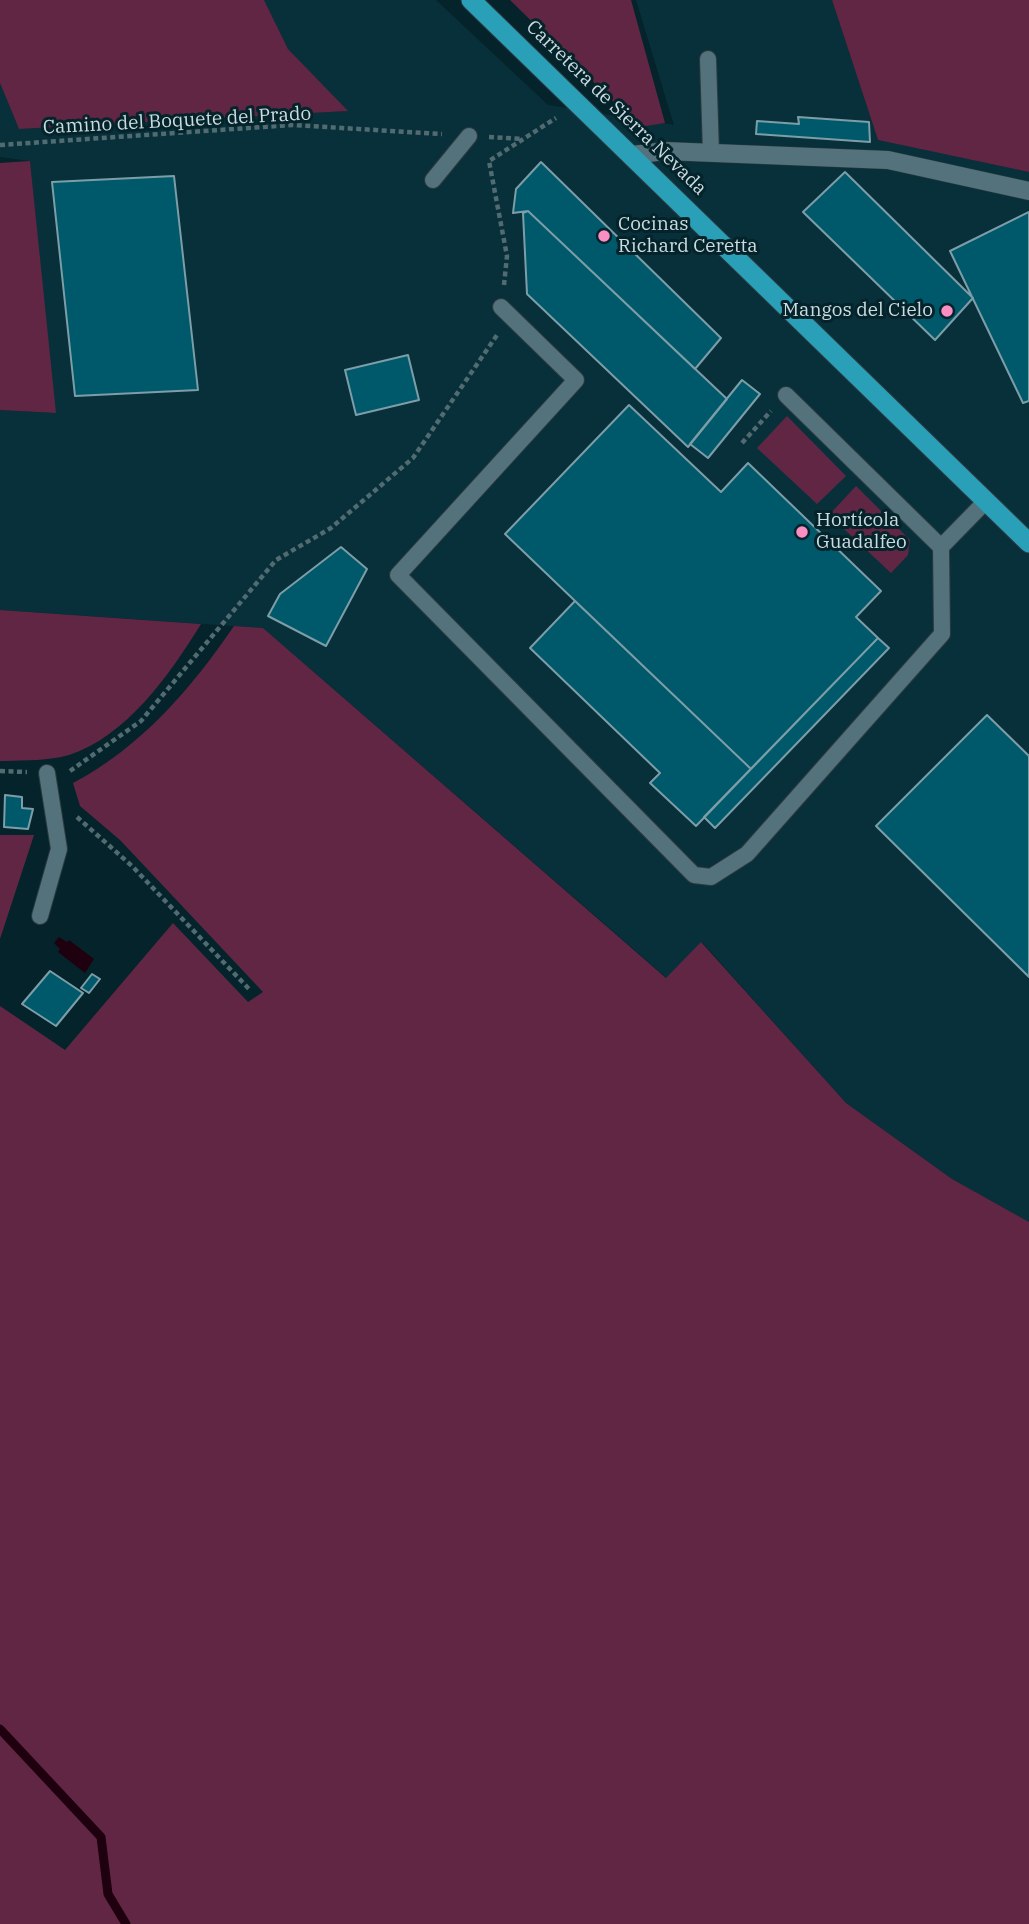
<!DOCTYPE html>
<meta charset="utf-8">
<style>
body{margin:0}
canvas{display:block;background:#04232b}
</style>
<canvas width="1029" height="1924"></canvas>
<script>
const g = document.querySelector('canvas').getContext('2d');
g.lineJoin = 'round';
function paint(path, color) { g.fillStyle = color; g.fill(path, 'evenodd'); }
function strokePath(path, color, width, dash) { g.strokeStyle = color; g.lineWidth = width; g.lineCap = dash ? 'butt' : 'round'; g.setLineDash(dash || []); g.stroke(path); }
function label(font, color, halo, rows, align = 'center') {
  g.font = font + ' "IBM Plex Serif",serif'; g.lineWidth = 6; g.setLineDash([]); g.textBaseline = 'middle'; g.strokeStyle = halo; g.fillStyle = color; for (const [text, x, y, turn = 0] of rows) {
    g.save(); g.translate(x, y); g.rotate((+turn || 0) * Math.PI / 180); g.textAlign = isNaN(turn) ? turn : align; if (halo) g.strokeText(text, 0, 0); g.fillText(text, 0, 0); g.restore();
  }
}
const built = new Path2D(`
 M264,0H436L548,105L674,125L636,0H832L878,140L1029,172V1222L952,1179L846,1103L702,942L667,978L263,628L0,610V410L55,413L30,161L0,157V83L19,129L347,111L288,49Z`);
const green = new Path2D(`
 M0,0H264L288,49L348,111L19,129L0,83Z
 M510,0H631L665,123L639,127Z
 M832,0H1029V172L878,140Z
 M30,161L56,413L0,410V163Z
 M787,416L846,476L817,504L757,448Z
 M856,486L910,540L908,555L891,573L829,515Z
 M0,610L201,624C170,674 127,736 69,755C48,761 26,760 4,761H0Z
 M234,626L263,628L666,978L701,942L846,1103L952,1179L1029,1222V1924H0V1006L65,1050L173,923L248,1002L263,992L120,840L80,806L73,783C140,748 192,688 234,626Z
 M0,835H34L0,939Z`);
const water = new Path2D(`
 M59,937L67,942L69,940L94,959L85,973L58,952L60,949L54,943Z`);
const stream = new Path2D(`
 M0,1729L101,1837L108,1894L126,1924`);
const building = new Path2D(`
 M798,117L869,122L870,142L756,134L757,121L799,124Z
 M541,162L721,338L695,369L528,211L513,213L516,189Z
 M845,172L973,298L935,340L803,212Z
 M174,176L198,390L75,396L52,182Z
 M528,211L727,399L688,447L527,294L523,213Z
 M1029,212V401L1023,403L950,251Z
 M408,355L419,400L356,415L345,370Z
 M742,380L760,394L708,458L690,444Z
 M629,405L721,492L748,463L881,591L856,617L878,638L751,769L505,534Z
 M341,547L367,569L326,646L268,616L280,594Z
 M575,601L751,769L696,826L650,783L660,773L530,648Z
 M878,638L889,648L715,828L704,817Z
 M987,715L1029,756V977L876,826Z
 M5,795L22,797V808L33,809L28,829L4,827Z
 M50,971L83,993L56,1026L22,1004Z
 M92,974L100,979L89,993L81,988Z`);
const path = new Path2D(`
 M489,137L523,139
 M0,145L292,125L442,134
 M504,285L507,256L489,161L556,118
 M742,443L771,411
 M0,771L27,772
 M70,771L141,721L276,560L331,528L413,458L497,335
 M77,817L132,866L249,989`);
const service = new Path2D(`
 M708,59L711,153
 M433,180L469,136
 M501,307L576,380L398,575L694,875L711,877L747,854L942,634L941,547L986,501
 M786,395L941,547
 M40,916L59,849L47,773`);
const minor = new Path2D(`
 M632,155L665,151L888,160L1029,191`);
const trunk = new Path2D(`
 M471,0L1029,543`);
const markers = [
 [604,236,7,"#fb8fc4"],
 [947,311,7,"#fb8fc4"],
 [802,532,7,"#fb8fc4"]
];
const streetNames = [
 ["Carretera de Sierra Nevada",616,108,44],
 ["Camino del Boquete del Prado",177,121,-3]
];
const poiNames = [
 ["Cocinas",618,225],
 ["Richard Ceretta",618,247],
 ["Mangos del Cielo",933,311,"right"],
 ["Hortícola",816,521],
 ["Guadalfeo",816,543]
];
paint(built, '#08303a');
paint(green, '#612644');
paint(water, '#1e000e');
strokePath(stream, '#1e000e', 9);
paint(building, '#00596b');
strokePath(building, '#7d9da7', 2);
strokePath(service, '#2d3a3f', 18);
strokePath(minor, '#2d3a3f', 19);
strokePath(trunk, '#2d3a3f', 21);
strokePath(path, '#516b71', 4.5, [5, 3.5]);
strokePath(service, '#53727b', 16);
strokePath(minor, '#53727b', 18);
strokePath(trunk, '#2a9fb8', 19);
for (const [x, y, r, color] of markers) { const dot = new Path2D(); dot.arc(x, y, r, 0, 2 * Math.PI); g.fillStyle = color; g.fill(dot); strokePath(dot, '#04232b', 2.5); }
label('19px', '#cbdce0', '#04232b', streetNames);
label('19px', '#cbdce0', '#04232b', poiNames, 'left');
</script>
